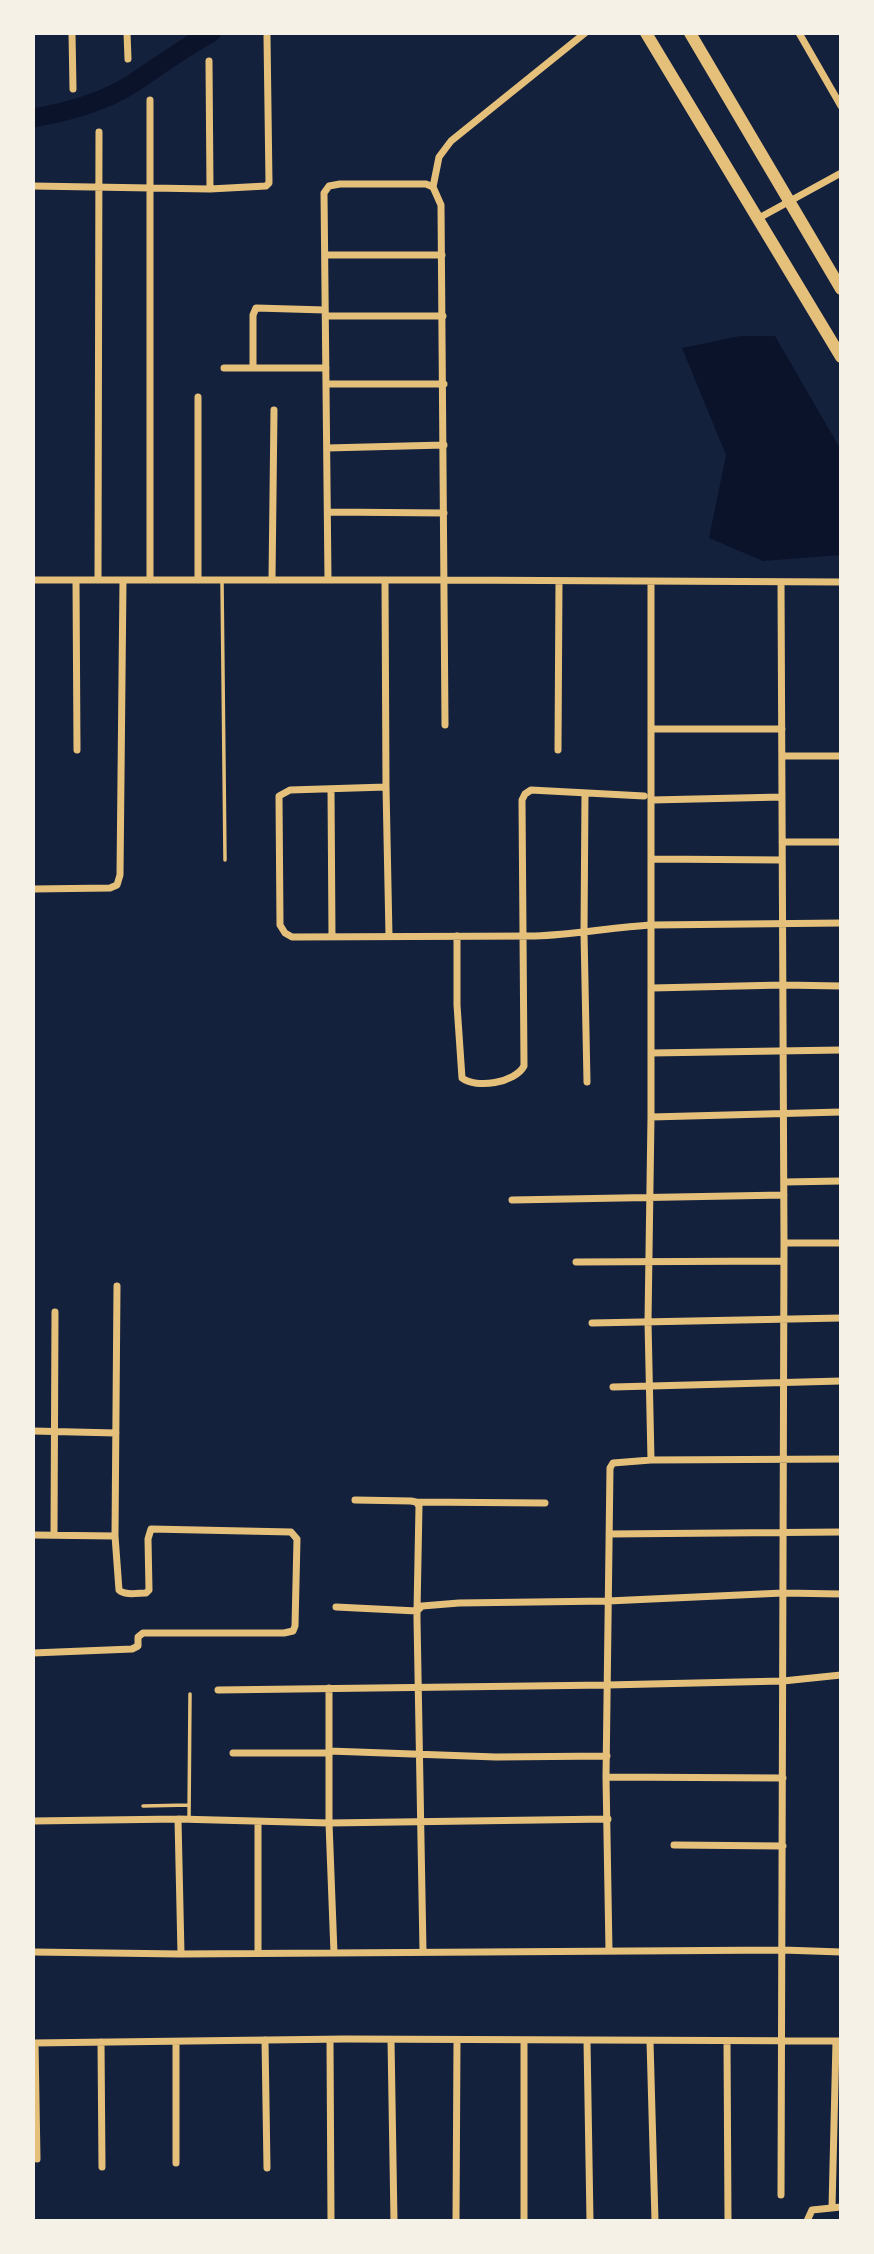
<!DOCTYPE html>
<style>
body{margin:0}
#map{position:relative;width:874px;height:2254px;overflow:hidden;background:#14213d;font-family:"Varela Round",sans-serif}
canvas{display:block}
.frame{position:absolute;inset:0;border:35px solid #f6f1e7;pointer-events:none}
</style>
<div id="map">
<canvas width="874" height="2254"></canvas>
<div class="frame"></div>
</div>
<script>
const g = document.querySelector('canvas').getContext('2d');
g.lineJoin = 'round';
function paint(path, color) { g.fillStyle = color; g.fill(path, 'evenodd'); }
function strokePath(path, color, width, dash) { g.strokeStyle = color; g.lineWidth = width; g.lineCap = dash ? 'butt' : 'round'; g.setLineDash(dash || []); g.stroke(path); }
const water = new Path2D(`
 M740,336H775L841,450V555L763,561L709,538L726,455L682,348Z`);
const canal = new Path2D(`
 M33,118C68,112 102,103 132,84C158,67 183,48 211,33`);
const service = new Path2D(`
 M222,580L225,860
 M143,1806L189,1805
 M189,1819L190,1694`);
const minor = new Path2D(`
 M72,33L73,89
 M127,33L128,59
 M799,33L841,106
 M209,61L210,189
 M150,100V580
 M33,186L210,189L266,186L269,183L267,36
 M433,187L439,157L451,141L585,33
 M759,218L841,173
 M325,255H442
 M326,316H443
 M224,368H326
 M253,368V315L256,308L325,310
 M326,384H444
 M327,448L444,445
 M328,512L444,513
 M33,580H444L841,582
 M76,580L77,750
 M98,580L99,132
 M198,580V397
 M272,580L274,410
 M328,580L324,193L329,186L340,184H426L433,187L441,205L445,725
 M385,580L386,787L290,790L279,796L280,925L285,933L292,937L535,936C574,935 613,927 652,925L841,923
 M651,582V1117L648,1322L651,1460
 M781,582L784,1243L781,2195
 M652,729H782
 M558,750L559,581
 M782,756H841
 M386,787L389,936
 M331,789L332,937
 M585,793L584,933L587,1082
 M652,800L782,797
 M782,842H841
 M652,859L782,860
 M33,889L110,888L117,885L120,875L123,580
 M457,936V1005L462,1078C476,1089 515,1083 524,1066L522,800L525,794L531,790L644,796
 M652,988L783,985L841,986
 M651,1053L841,1050
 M651,1117L841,1112
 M784,1182L841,1181
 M512,1200L784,1195
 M784,1243H841
 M576,1262L784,1261
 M592,1323L841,1318
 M613,1387L841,1381
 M33,1431L116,1433
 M416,1502L545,1503
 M609,1534L841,1532
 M33,1535L115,1536
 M54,1535L55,1312
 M336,1607L417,1611L419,1506L416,1502L411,1501L355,1500
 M33,1653L132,1649L138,1646V1637L143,1633H284L293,1631L295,1626L297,1539L291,1532L151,1529L148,1539L149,1590L146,1593C138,1593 125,1596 119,1590L115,1536L117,1286
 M329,1688V1823L334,1953
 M218,1690L607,1685L783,1681L841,1675
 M329,1751L496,1757L607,1756
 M233,1753H329
 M606,1777L783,1778
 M178,1819L181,1954
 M33,1821L178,1819L329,1823L608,1819
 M674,1845L783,1846
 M423,1951L417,1619V1611L422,1606L459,1603L608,1601L783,1593L841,1594
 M609,1951L606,1777L610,1468L613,1463L651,1460L841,1459
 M33,1952L181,1954L783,1950L841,1952
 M258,1953V1822
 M265,2040L267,2168
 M330,2040L331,2221
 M391,2040L394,2221
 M587,2041L590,2221
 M650,2041L655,2221
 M727,2041L728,2221
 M101,2042L102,2167
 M176,2042V2163
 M33,2043L345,2039L841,2041
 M35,2043L37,2159
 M832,2208L836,2041
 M456,2221L457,2040
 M524,2221V2040
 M807,2221L812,2210L841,2207`);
const primary = new Path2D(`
 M646,33L841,357
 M690,33L841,289`);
paint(water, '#0b132b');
strokePath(canal, '#0b132b', 19);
strokePath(service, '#e5c07b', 3.5);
strokePath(minor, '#e5c07b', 7);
strokePath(primary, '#e5c07b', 12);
</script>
